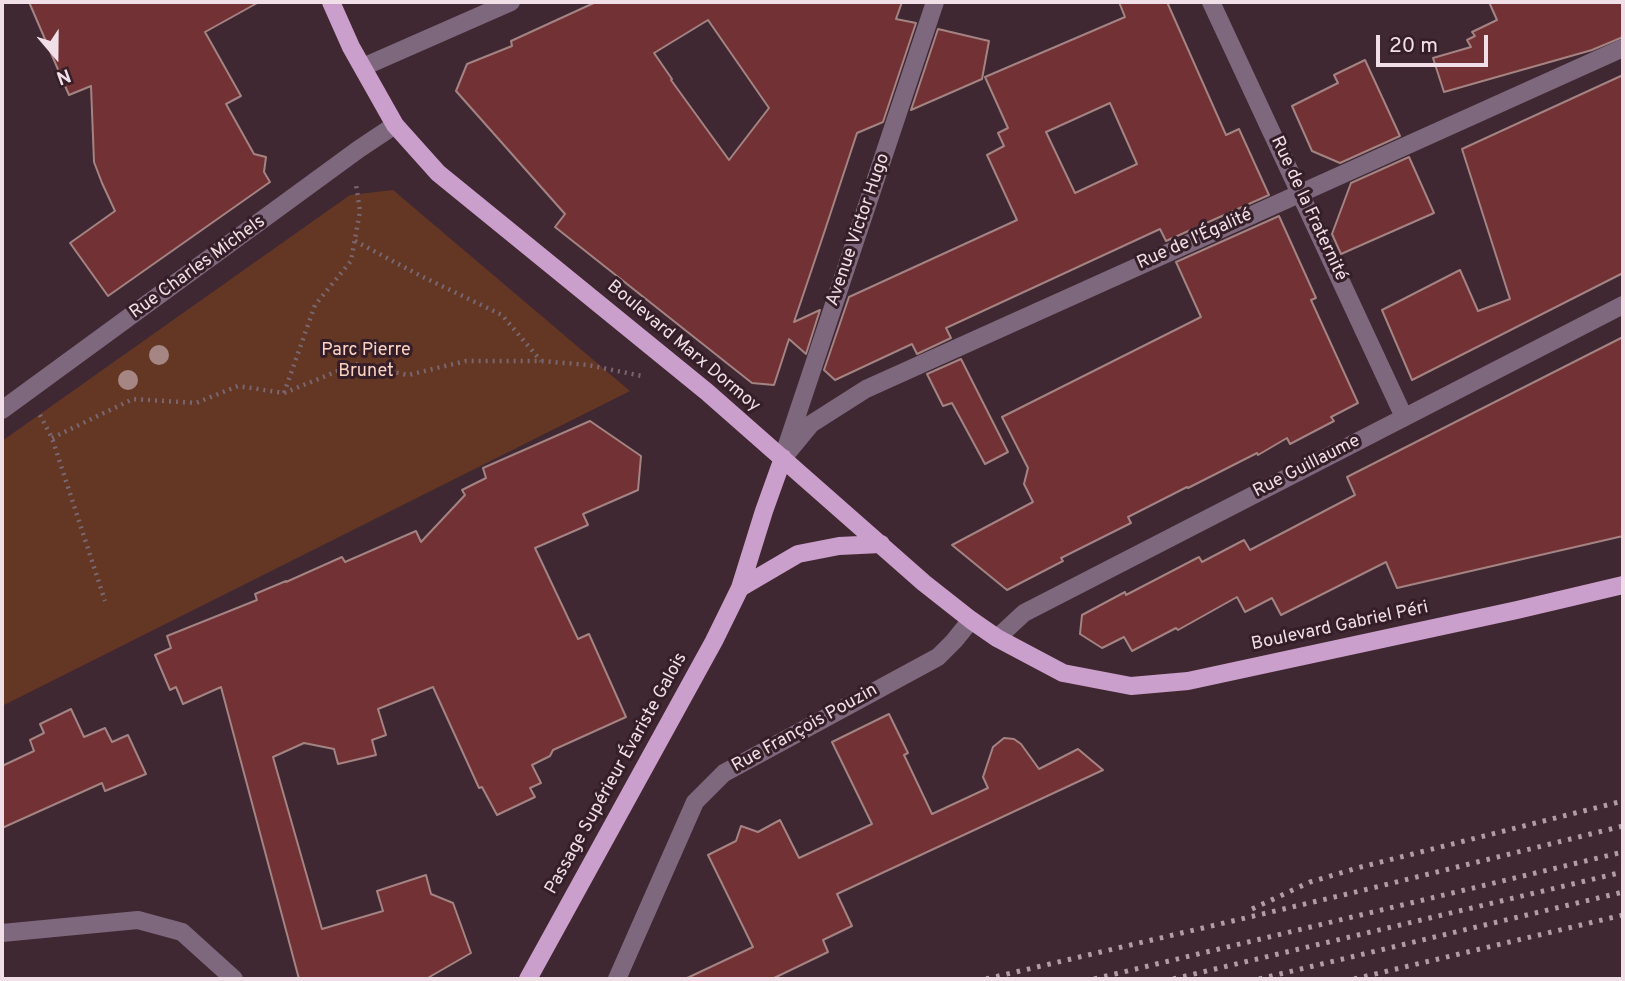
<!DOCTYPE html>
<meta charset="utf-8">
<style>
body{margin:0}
#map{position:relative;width:1625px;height:981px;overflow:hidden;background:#402832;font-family:Overpass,sans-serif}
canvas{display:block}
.frame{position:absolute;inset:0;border:4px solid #f0dfe6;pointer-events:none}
.north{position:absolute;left:21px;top:21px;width:70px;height:70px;-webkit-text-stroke:5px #351e28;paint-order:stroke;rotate:160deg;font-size:19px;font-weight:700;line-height:28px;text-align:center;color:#f0dfe6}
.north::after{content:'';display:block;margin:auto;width:24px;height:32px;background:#f0dfe6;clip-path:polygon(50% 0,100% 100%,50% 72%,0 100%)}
.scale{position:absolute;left:1376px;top:35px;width:112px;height:32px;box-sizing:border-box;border:4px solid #f0dfe6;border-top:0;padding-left:9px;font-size:21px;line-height:24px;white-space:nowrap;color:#f0dfe6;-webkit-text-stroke:5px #351e28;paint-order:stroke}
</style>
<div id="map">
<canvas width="1625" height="981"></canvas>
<div class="frame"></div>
<div class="north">N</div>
<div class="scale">20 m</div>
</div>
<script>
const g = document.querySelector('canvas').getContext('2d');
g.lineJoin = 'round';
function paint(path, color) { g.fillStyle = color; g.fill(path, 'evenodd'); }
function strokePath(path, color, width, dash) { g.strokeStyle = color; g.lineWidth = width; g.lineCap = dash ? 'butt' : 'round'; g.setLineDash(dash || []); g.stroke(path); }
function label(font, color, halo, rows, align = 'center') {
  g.font = font + ' Overpass,sans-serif'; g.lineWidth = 6; g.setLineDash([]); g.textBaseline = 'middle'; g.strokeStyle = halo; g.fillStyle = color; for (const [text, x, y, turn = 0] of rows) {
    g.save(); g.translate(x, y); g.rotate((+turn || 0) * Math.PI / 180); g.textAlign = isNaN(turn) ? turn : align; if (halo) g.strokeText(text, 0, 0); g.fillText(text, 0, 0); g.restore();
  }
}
const green = new Path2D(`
 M393,190L630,391L2,706V441L350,195Z`);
const building = new Path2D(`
 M29,2H259L205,32L241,96L226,104L254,154L266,157L264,172L270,182L108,296L70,243L115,211L102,183L94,162L91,86L69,95Z
 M596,2H902L896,19L916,23L883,122L857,133L824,233L794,322L820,310L806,354L789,339L774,385L752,383L555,227L565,214L456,91L467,64L512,46L511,41ZM708,20L769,108L729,160L671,80L672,79L654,53Z
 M1119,2H1167L1226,135L1239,129L1269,195L1166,241L1160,229L946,328L951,338L917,354L912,344L835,380L824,370L849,297L1017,220L987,155L1004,146L998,133L1008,128L985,77L1125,17ZM1110,103L1137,164L1075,193L1046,132Z
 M1489,2H1623V37L1592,50L1444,92L1433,58L1471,47L1467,40L1475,36L1472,32L1497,20Z
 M938,29L989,41L982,79L911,110Z
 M1365,60L1400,136L1340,163L1312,151L1292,106L1338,83L1334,75Z
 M1623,75V273L1412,380L1382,310L1460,270L1478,311L1510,299L1462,149Z
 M1409,157L1434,213L1341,254L1332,234L1351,183Z
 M1279,216L1316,298L1311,300L1358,403L1331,417L1334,421L1290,444L1287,438L1258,455L1257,453L1188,488L1187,487L1128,517L1131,523L1061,558L1063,561L1007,590L952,545L1033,502L1024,484L1028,468L1002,417L1201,317L1176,262Z
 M1623,337V536L1397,588L1386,562L1281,615L1272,598L1245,612L1237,597L1178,630L1176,628L1132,651L1124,637L1102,648L1080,634L1082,615L1125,592L1126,595L1199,557L1202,562L1244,540L1250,550L1355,495L1347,477Z
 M961,359L1008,452L985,464L952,403L943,406L927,374Z
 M590,421L641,456L638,490L583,514L588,525L535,548L578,639L589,634L626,717L553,750L550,756L532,765L541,783L530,788L535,797L497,815L482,787L479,788L433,687L378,709L386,735L372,740L376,755L338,764L334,749L304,743L273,757L322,929L383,911L377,891L426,875L431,894L453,903L471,953L426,979H299L221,687L183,704L176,687L170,690L155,655L171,648L167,636L257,600L255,594L286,581V582L342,557L345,562L416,531L421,542L465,495L462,490L486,478L483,468Z
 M71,709L84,737L105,728L112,742L128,735L146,774L105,791L102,783L2,828V766L34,751L30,740L44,733L40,724Z
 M889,714L908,753L904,755L932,814L988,788L983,777L993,747L1004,738L1014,739L1021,744L1039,769L1078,749L1103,770L837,894L852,926L823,940L828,952L772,979H685L753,947L708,855L736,841L741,826L758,832L780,820L799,858L872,824L832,742Z`);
const path = new Path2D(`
 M355,241L421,276L502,315L541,361
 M284,393L315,305L351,261L360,211L356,185
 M40,415L52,438L105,601
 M52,438L133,399L196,403L238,386L284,393L355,364L408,375L466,361H541L588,365L642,376`);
const minor = new Path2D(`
 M1211,2L1404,417
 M363,67L511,2
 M2,410L359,149L395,125
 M786,448L935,2
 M783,458L811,424L866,389L1623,48
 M997,638L1024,613L1623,305
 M2,933L138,920L182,932L234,979
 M617,979L695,802L724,773L938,657L954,641L971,620`);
const major = new Path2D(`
 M331,2L351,47L395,125L438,173L707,392L924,583L971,620L997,638L1063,673L1131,686L1188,681L1517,610L1623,585
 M740,588L798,554L839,546L881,544
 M528,979L714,641L740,588L764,511L783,458`);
const rail = new Path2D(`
 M1252,909L1310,882L1357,868L1623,801
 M986,979L1360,891L1623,826
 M1094,979L1623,852
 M1173,979L1623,872
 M1259,979L1623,892
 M1354,979L1623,915`);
const trees = [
 [159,355],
 [128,380]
];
const streetNames = [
 ["Rue de la Fraternité",1308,209,65],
 ["Avenue Victor Hugo",859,230,-71],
 ["Rue de l'Égalité",1195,240,-24],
 ["Rue Charles Michels",198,268,-36],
 ["Boulevard Marx Dormoy",683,347,40],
 ["Rue Guillaume",1307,467,-27],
 ["Boulevard Gabriel Péri",1340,627,-12],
 ["Rue François Pouzin",805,729,-29],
 ["Passage Supérieur Évariste Galois",617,774,-61]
];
const parkNames = [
 ["Parc Pierre",366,351],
 ["Brunet",366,372]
];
paint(green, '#633724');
paint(building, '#723135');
strokePath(building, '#a48383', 2);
strokePath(path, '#7b666f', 4.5, [2, 5]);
strokePath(minor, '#7e687d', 18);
strokePath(major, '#cb9fcb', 18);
strokePath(rail, '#b19da5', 5, [3.5, 7]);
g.fillStyle = '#a68682';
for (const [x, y] of trees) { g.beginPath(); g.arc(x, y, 10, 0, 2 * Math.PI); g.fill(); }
label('18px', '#f0dfe6', '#351e28', streetNames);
label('18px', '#fad3c3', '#351e28', parkNames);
</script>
